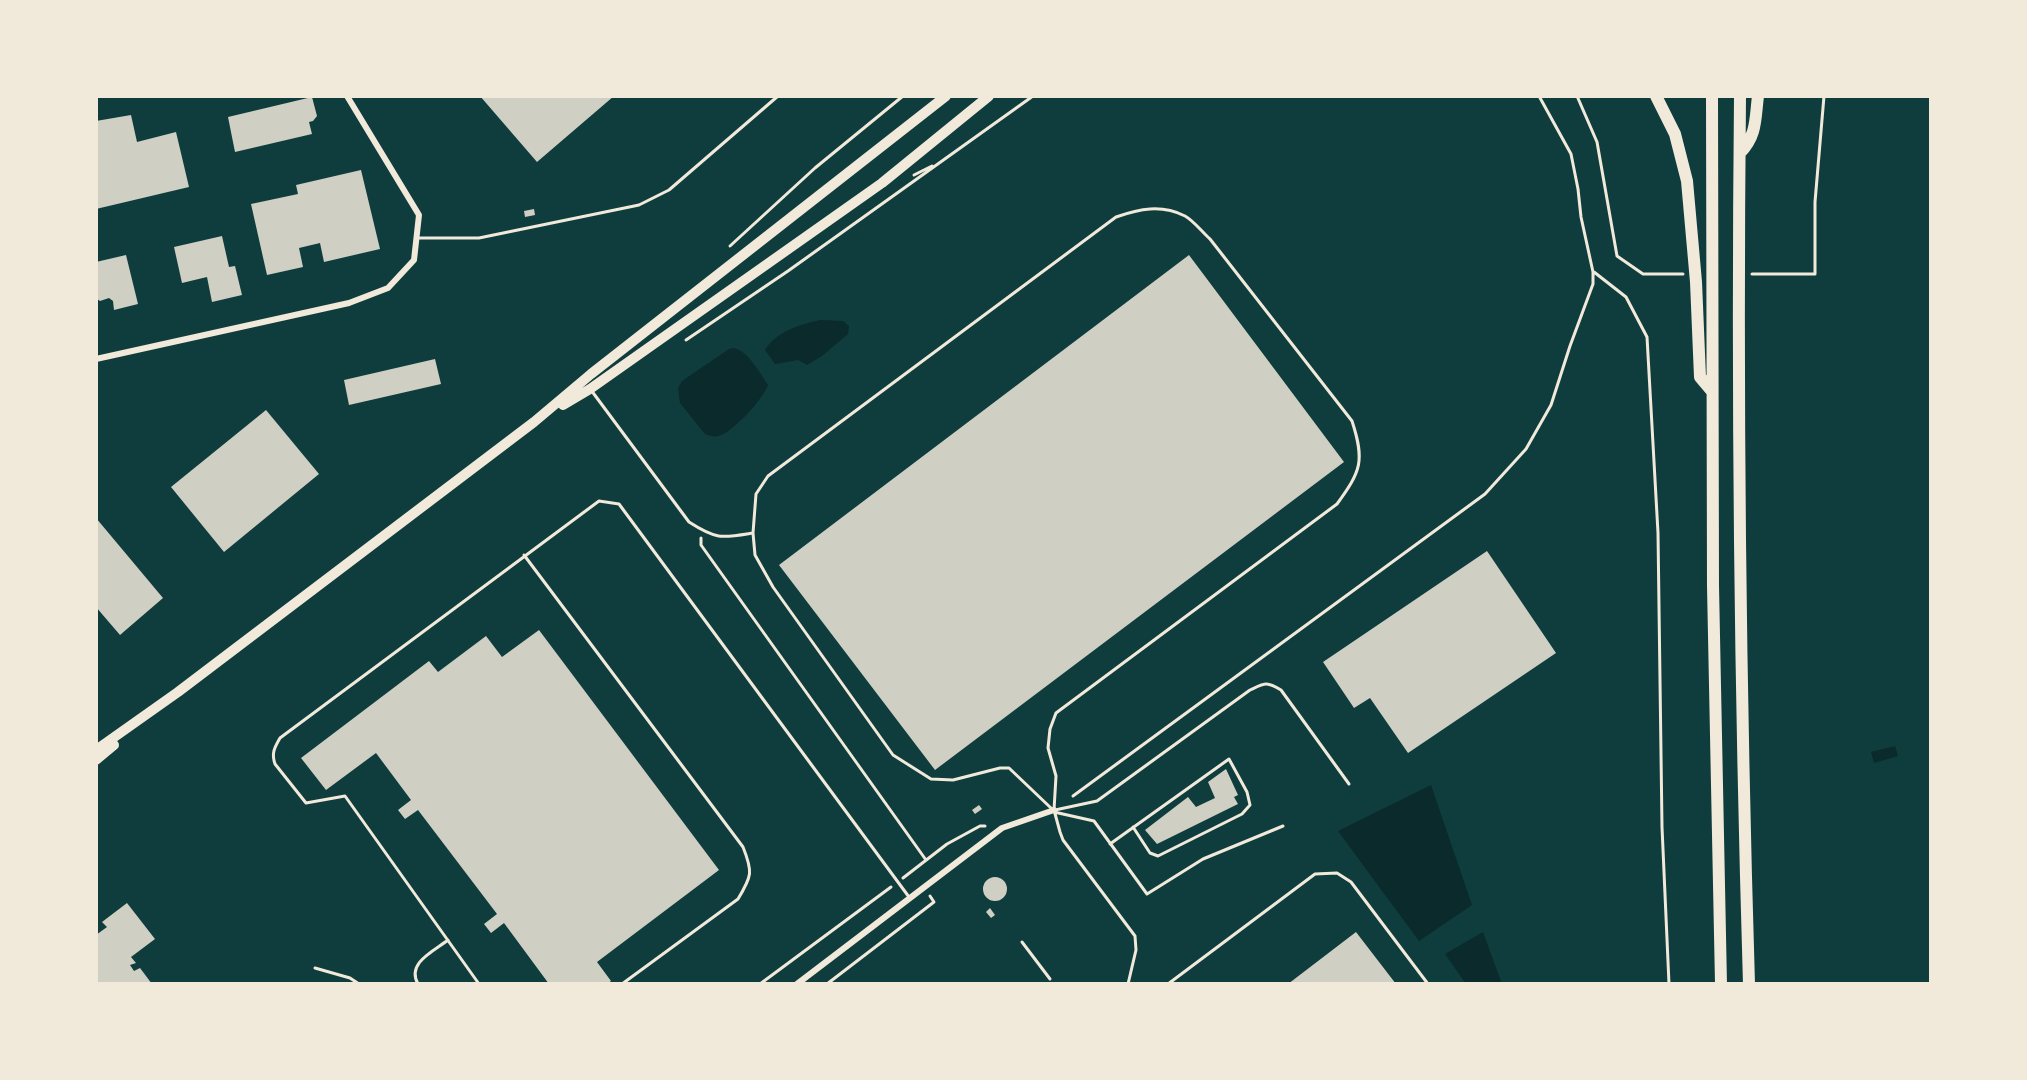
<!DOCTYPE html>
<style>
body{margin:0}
#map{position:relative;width:2027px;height:1080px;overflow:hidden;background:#0f3d3e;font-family:"Alegreya Sans",sans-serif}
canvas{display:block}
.frame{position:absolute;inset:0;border:98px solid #f1e9da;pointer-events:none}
</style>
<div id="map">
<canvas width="2027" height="1080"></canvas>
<div class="frame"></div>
</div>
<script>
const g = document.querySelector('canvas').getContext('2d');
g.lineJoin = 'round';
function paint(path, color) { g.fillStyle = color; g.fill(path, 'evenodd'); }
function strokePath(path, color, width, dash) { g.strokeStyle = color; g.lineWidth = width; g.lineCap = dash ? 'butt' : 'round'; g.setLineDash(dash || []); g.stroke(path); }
const water = new Path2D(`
 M820,320L843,321L849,326L848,334L822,356L807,365L798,360L775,364L765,350C777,331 799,325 820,320Z
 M734,348C748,351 760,373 768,385C763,399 734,431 719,436C714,437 710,436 705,434L680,403L678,388L682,381L729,349Z
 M1895,746L1898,756L1874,763L1871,752Z
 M1431,785L1472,905L1419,941L1338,831Z
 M1483,932L1502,984H1466L1445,954Z`);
const building = new Path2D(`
 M480,96H614L537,162Z
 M312,97L317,116L313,121L309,122L312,134L235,152L228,117Z
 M131,115L137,142L176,132L189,187L96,209V121Z
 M361,170L380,249L324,262L320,243L299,248L303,267L267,275L251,204L298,194L296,185Z
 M534,209L535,215L525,217L524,211Z
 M222,236L229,267L235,266L242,295L212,302L207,277L182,283L174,247Z
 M126,255L138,304L114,310L113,301L109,298L100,301L97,299L96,262Z
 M1189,255L1344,462L935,770L779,565Z
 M435,359L441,384L349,405L344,380Z
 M266,410L319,474L224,552L171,487Z
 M96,518L163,598L120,635L96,607Z
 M1487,551L1556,653L1408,753L1370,698L1354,708L1323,662Z
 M539,630L719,870L597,962L611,981L607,984H549L504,923L491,933L484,924L497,914L418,810L405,819L398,810L411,800L376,753L326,790L301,758L429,661L438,672L486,636L502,657Z
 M1226,769L1238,795L1234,797L1238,804L1157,844L1145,830L1188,797L1196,807L1215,798L1208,782Z
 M979,805L982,809L975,814L972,810Z
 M983 889a12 12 0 1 1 24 0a12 12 0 1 1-24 0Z
 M127,903L155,939L131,957L136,963L130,965L134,971L140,968L152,984H96V935L107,927L102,922Z
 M990,908L995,915L991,918L986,912Z
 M1356,932L1396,984H1288Z`);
const path = new Path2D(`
 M1577,96L1597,142L1617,256L1643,274H1683
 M914,175L932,166
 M730,246L815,168L903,96
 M1594,272L1626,297L1647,337L1658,533L1662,827L1669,984
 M1752,274H1815V202L1824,96
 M686,340L788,271L1033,96
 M701,538V545L926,860
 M1073,796L1485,494L1526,449L1551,405L1570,346L1593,284V272L1581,217L1578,189L1571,154L1539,96
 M903,878L947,844L980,826H985
 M760,984L891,887
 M827,984L934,902L930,896`);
const service = new Path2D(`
 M418,238H479L639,205L669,190L778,96
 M591,390L689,522C717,540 722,538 753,533
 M524,555L743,847C753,872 752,876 738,899L622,984
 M1052,809L1009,768H1000L953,780L931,779L893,755L773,587L755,555L753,533L756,494L768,476L1116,217C1139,209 1161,204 1185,216C1194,221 1202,232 1210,239L1352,421C1365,461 1361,471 1337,504L1056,713L1050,729L1048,748L1056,776L1054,810L1060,832L1063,840L1135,936L1136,950L1128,984
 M1055,810L1097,801L1250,690C1265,683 1266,681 1281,690L1349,784
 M1054,812L1094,821L1147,894L1203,859L1283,826
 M1110,844L1229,759L1247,792L1250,805L1242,814L1158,856L1150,853L1133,827
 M1022,942L1050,979
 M315,968L350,978L359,984
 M418,984C406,963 434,951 448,940
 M479,984L345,796L306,803L275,764C271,753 275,747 280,738L599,501L619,504L909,897
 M1168,984L1315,874L1337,873L1351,882L1428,984`);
const minor = new Path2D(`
 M96,359L349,303L388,288L414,260L419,215L347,96
 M797,984L1002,828L1054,810`);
const primary = new Path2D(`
 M563,405L590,389L882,183L989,96
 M96,750L178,692L534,422L591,374L946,96
 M96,760L114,745`);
const motorway = new Path2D(`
 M1656,96L1675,134L1687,181L1696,282L1700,377L1711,390
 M1712,96L1713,586L1721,984
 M1740,96C1737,392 1740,688 1749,984
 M1740,153C1757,135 1755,120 1758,96`);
paint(water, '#0a2a2b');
paint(building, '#cfcfc3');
strokePath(path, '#f1e9da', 3);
strokePath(service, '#f1e9da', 3);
strokePath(minor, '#f1e9da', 6);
strokePath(primary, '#f1e9da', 10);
strokePath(motorway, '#f1e9da', 12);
</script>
